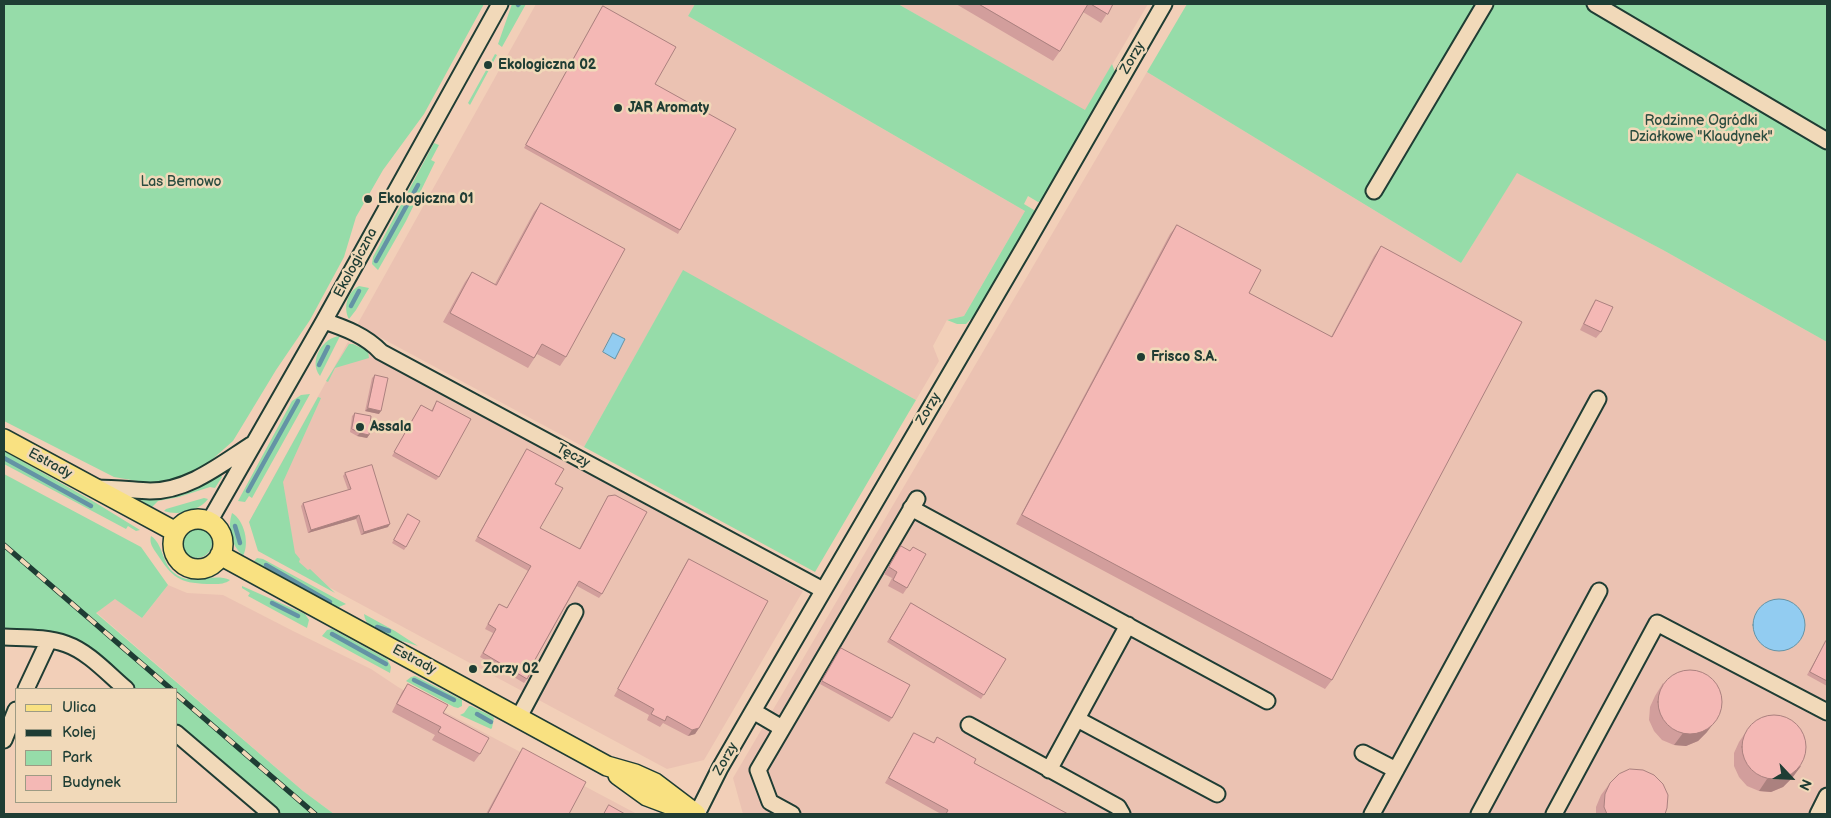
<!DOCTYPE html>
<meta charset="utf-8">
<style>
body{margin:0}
#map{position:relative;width:1831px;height:818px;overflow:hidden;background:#f2cfb8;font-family:"Balsamiq Sans",sans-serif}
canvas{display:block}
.frame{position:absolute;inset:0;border:5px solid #1f3d34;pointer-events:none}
.legend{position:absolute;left:15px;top:688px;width:162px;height:115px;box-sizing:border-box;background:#f1d9b9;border:1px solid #9d9b84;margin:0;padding:6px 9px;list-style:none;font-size:15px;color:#1f3d34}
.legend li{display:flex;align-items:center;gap:10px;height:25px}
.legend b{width:25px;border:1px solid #9d9b84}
.north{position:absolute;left:1766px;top:753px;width:50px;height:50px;-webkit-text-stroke:4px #f1d9b9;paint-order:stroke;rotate:115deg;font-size:14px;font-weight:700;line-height:20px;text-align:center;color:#1f3d34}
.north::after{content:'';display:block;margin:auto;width:18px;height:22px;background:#1f3d34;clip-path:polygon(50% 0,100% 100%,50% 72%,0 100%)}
</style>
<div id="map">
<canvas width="1831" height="818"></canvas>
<div class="frame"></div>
<ul class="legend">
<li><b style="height:6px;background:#f9e181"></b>Ulica</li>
<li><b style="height:6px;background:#1f3d34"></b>Kolej</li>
<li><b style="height:14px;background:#96dca9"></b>Park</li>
<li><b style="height:14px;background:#f4b8b5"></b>Budynek</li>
</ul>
<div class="north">N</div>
</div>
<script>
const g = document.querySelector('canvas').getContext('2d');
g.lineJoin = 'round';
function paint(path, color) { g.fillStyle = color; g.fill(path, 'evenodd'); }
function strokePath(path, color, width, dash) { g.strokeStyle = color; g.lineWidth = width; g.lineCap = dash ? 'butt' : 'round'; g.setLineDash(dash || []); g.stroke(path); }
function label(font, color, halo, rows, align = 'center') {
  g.font = font + ' "Balsamiq Sans",sans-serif'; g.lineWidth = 5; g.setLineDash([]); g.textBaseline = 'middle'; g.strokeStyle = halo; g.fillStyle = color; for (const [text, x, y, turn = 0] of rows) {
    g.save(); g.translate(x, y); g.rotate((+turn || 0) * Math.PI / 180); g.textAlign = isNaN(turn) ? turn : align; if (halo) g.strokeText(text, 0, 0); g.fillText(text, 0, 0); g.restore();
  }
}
const built = new Path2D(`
 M536,4H695L688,16L1025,211L964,316L947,320L933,346L939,361L916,400L683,271L584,447L357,325Z
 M898,4H1148L1085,111Z
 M1147,72L1461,263L1517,172L1663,250L1827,342V814H743L733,778Z
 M348,342L803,591L704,760L667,769L258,549L250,520Z
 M168,585L187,593L223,595L293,631L371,669L398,687L637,814H334L303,791L96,612L115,598L142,618Z`);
const green = new Path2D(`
 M4,4H484L424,114L383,170L356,217L344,257L310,320L276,370L233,441L207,464L177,479L148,483L114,477L4,421Z
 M512,4H526L502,47L498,44Z
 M695,4H898L1085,110L1112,64L1115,72L1114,77L1043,200L1038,202L1028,196L1024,204L1034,210V214L974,316L966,324H957L947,320L964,316L1025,211L688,16Z
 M1187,4H1827V342L1663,250L1517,173L1461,263L1147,72Z
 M495,54L497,55L470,105L468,103Z
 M434,143L439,145L431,160L435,162L406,221L378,270L372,264L373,257Z
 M683,270L916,400L815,572L584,447Z
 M359,286L369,288L356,310L349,319C343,308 347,292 359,286Z
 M340,336L320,376C308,361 323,337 340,336Z
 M349,344H353L368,351L369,358L335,368L328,382L326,381Z
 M310,394L252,498L249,496L245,502L238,501L292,401L301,395Z
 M318,397L321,398L283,482L295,553L300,559L299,562L308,570L310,569L335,593L258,551L249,522Z
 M4,451L91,500L140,530L136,531L128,526L126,529L4,464Z
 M4,474L141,547L168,585L142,618L115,599L96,613L303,791L334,814H282L176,725V689H134L73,637L4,631Z
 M220,474L222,477L215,488L210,487L179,497L158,501L152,507L137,498L189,490Z
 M204,498L208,499C199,511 178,516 164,511L166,509Z
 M232,513C244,520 250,543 243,556C231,545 227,528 232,513Z
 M182 543a15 15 0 1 1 30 0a15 15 0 1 1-30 0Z
 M151,536C163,544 162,562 173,572C191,588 211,572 230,580C224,585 215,584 207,584C179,583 172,577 157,554C153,548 149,543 151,536Z
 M257,558L263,559L346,604L339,607L331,605L254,561Z
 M242,586L305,614L309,620L307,628L248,596L250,593L242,588Z
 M364,614L395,631L418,646C402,640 366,635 364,614Z
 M332,629L387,659L391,667L390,673L322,636L327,630Z
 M415,676L462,700V706L458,708L454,707L406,681L411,677Z
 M469,706H471L492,716L494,718L492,728L491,729L460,715L464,713Z`);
const water = new Path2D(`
 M613,333L625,339L615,359L603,352Z
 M1753 625a26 26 0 1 1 52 0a26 26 0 1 1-52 0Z`);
const stream = new Path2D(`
 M518,5L519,4
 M376,261L418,185
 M351,306L359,291
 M319,365L328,347
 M4,458L91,506
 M248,491L298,401
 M235,526L240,543
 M266,565L330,602
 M272,603L298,616
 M377,627L389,631
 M332,634L386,664
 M414,680L454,700
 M477,714L491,722`);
const minor = new Path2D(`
 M1595,4L1827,141
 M1374,191L1485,4
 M324,321C345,328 366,336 381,352L823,590
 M96,488C114,488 132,490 150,491C188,491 220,465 251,445
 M911,508L1267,701
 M209,522L324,321L500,4
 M4,637C24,638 47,637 66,644C89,652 108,674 126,689
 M26,689L49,640
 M753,711L782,728
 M519,717L575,612
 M1077,719L1217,794
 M969,725L1118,807L1122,814
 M176,733L271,814
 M4,740L16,710
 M1363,753L1396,770
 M1049,770L1128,625
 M697,814L720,768L753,711L1026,244L1164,4
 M792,814L770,802L758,770L917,499
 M1372,814L1598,399
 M1479,814L1599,591
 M1554,814L1657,623L1827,712
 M1818,814L1827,796`);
const major = new Path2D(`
 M4,439L176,532
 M173 544a25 25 0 1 1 50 0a25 25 0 1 1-50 0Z
 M220,555L607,766L635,774L655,783L696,814
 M618,775L647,796L679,808`);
const rail = new Path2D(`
 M4,545L171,689
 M176,694L315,814`);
const wall = new Path2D(`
 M956,4H1113L1101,23L1083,12L1060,51L1053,61Z
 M603,6L655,84L680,230L678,234L524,148Z
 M541,203L566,357L560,366L537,354L528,368L443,322L465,282L472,272L495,284L534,212Z
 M1177,225L1249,293L1331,337L1374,256L1381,246L1332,680L1325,689L1016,524L1170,234Z
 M1596,300L1601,332L1596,338L1580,330L1592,306Z
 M375,375L379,414L365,411L372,378Z
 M437,401L439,477L436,480L392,456L421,405L431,411Z
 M355,413L369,435L367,438L357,436L350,432L352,416Z
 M527,449L555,484L540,528L579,549L608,496L602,594L599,598L577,586L532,665L527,679L524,683L480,657L493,633L485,629L496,608L499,604L507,608L528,571L475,541Z
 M345,473L388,527L361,535L356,519L308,533L301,506L303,503L348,490L343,476Z
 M408,514L406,547L404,550L392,543Z
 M901,546L907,588L903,594L888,586L892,578L884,574Z
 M689,559L699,728L695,734L688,736L663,723L660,727L647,720L649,715L614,696L685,565Z
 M911,603L1006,659L981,699L887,642Z
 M1826,641L1827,642V686L1807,675Z
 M841,648L892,718L889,722L820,684Z
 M1663,683L1707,732L1698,741L1686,746L1674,745L1662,740L1654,731L1649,720L1650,707L1655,696Z
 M408,684L443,713L480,754L474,762L432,740L435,735L392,712L402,692Z
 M1748,729L1801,766L1792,778L1783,787L1771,792L1759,791L1747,786L1739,777L1734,766V753L1739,742Z
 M914,733L933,743L937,737L974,763L1068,814H941L885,783Z
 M523,748L569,814H486L515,761Z
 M1610,783L1665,814H1596V807L1601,795Z`);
const shadedWall = new Path2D(`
 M368,408L381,411L379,414L365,411Z
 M360,433L369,435L367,438L357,436Z
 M359,515L356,519L308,533L311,530Z
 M390,524L388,527L361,535L364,532Z
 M1716,720L1707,732L1698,741L1686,746L1674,745L1683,733Z
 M699,728L695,734L688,736L692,730Z
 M1801,766L1792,778L1783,787L1771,792L1759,791L1767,779Z`);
const building = new Path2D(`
 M979,4H1088L1060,51Z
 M1091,4H1113L1108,14Z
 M603,6L676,47L655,84L736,129L680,230L526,145Z
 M541,203L625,249L566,357L542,344L534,358L450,313L472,272L496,285Z
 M1177,225L1261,270L1249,293L1332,337L1381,246L1522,322L1332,680L1022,515Z
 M1596,300L1613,307L1601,332L1584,324Z
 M375,375L388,378L381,411L368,408Z
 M437,401L471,419L439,477L394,452L421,405L432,411Z
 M355,413L371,416L369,435L360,433L352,429Z
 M527,449L564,469L555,484L563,488L540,528L580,549L608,496L615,495L647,512L602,594L579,581L532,665L534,666L527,679L483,653L496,629L488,624L499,604L507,608L531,566L478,537Z
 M372,465L390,524L364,532L359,515L311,530L303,503L351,489L345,473Z
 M408,514L420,521L406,547L394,540Z
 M901,546L910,551L913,547L926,554L907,588L893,580L897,572L889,567Z
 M689,559L768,601L699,728L692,730L667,716L665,721L651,714L654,709L618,689Z
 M911,603L1006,659L984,695L890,639Z
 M1826,641L1827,642V681L1810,672Z
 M841,648L910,685L892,718L822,681Z
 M1658 702a32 32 0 1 1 64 0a32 32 0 1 1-64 0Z
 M408,684L448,705L443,713L489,738L480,754L438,732L441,727L397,704Z
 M1742 747a32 32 0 1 1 64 0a32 32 0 1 1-64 0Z
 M914,733L934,743L937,737L976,759L974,763L1068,814H946L948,810L889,778Z
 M523,748L586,782L569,814H488Z
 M1630,769L1643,770L1654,775L1663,784L1668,795L1667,808L1665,814H1607L1604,807L1605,794L1610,783L1619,774Z
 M609,805L625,814H604Z`);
const markers = [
 [488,65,5,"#1f3d34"],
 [618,108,5,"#1f3d34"],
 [368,199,5,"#1f3d34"],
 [1141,357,5,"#1f3d34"],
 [360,427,5,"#1f3d34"],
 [473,669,5,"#1f3d34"]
];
const streetNames = [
 ["Zorzy",1133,58,-60],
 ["Ekologiczna",356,263,-62],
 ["Zorzy",929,409,-60],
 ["Tęczy",573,456,28],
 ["Estrady",50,464,29],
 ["Estrady",414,660,28],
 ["Zorzy",726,759,-61]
];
const poiNames = [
 ["Ekologiczna 02",498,65],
 ["JAR Aromaty",628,108],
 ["Ekologiczna 01",378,199],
 ["Frisco S.A.",1151,357],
 ["Assala",370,427],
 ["Zorzy 02",483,669]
];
const parkNames = [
 ["Rodzinne Ogródki",1701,121],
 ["Działkowe \"Klaudynek\"",1701,137],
 ["Las Bemowo",181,182]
];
paint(built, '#ebc2b2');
paint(green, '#96dca9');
paint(water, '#92ccf1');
strokePath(water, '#6493a5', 1);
strokePath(stream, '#6493a5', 4.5);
strokePath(minor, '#1f3d34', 19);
strokePath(major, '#1f3d34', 22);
strokePath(minor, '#f1d9b9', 15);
strokePath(major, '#f9e181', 19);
strokePath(rail, '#1f3d34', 5.5);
strokePath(rail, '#f1d9b9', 4, [11]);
paint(wall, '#d29e9c');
paint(shadedWall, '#ab817f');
paint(building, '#f4b8b5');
strokePath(building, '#ab817f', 1);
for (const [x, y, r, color] of markers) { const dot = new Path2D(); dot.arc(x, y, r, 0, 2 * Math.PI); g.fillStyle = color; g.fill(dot); strokePath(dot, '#f1d9b9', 2); }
label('14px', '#1f3d34', '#f1d9b9', streetNames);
label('bold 14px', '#1f3d34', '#f1d9b9', poiNames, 'left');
label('14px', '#2b4d40', '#f1d9b9', parkNames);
</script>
